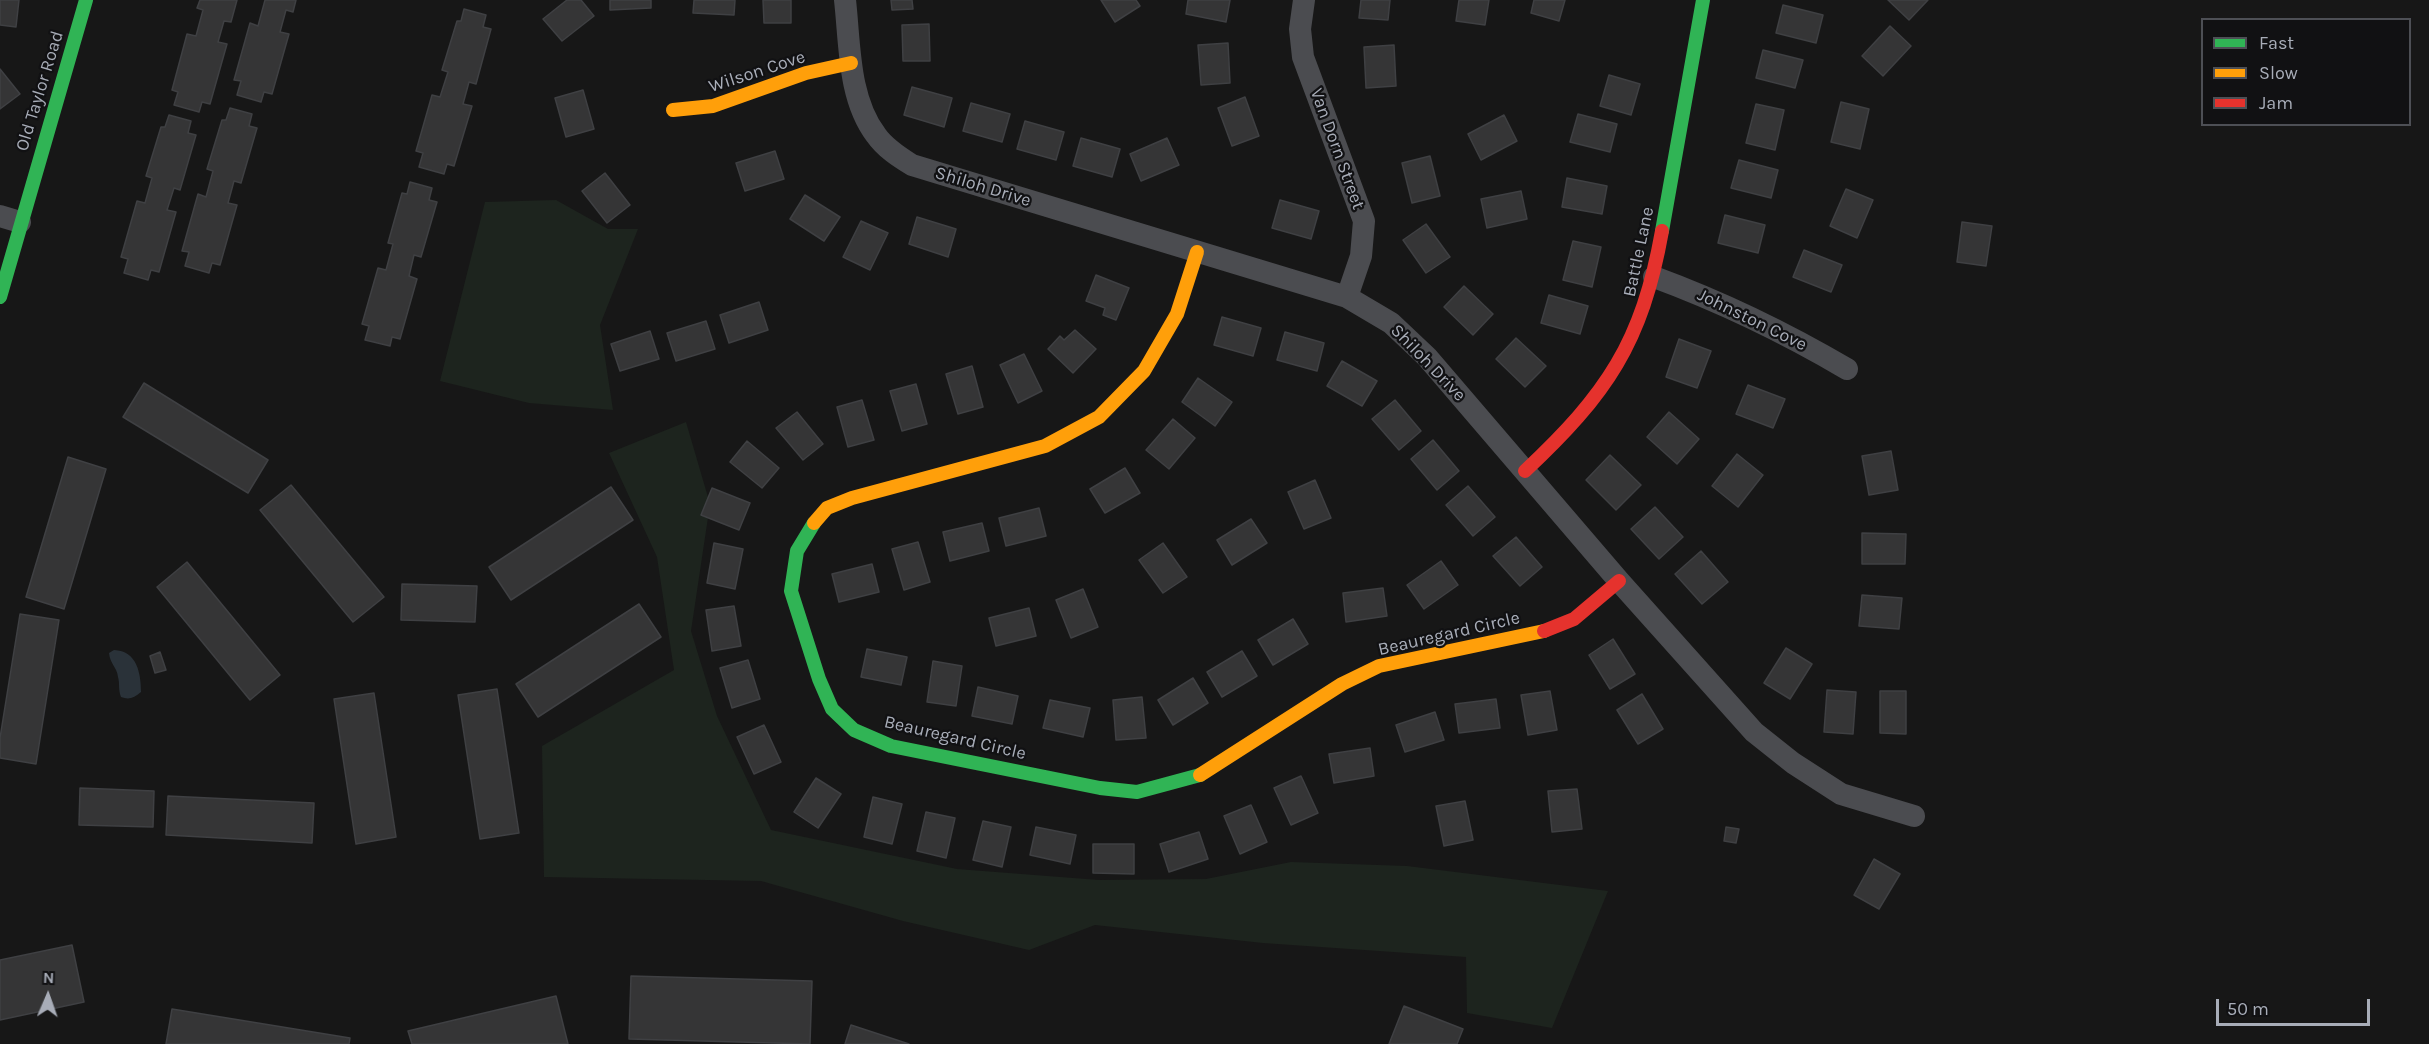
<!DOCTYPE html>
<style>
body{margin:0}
#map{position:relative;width:2429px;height:1044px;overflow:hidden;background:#171717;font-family:Karla,sans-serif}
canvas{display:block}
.legend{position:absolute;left:2201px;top:18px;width:210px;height:108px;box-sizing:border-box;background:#111113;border:2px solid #4d4f55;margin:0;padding:8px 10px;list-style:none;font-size:18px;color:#a8adb8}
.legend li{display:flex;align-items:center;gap:12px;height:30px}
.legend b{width:30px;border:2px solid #4d4f55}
.north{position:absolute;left:18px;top:966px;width:60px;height:60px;-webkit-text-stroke:4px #111113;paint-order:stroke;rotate:2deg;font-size:16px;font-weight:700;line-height:24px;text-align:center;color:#a8adb8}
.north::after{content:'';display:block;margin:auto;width:21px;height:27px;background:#a8adb8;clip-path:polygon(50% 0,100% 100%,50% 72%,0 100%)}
.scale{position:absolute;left:2216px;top:999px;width:154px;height:27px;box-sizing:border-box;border:3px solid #a8adb8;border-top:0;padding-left:8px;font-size:18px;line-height:21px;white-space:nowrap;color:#a8adb8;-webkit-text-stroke:4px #111113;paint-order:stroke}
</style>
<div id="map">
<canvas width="2429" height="1044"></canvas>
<ul class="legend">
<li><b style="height:8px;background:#30b455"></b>Fast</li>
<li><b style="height:8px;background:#ff9f0a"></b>Slow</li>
<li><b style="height:8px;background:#e5322d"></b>Jam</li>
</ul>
<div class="north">N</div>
<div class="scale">50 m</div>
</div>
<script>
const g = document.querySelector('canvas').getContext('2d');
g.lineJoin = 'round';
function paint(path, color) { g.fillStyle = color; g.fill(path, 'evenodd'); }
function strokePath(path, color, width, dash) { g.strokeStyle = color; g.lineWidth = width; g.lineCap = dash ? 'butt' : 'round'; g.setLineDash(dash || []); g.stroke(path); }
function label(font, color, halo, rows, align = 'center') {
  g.font = font + ' Karla,sans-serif'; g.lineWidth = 4.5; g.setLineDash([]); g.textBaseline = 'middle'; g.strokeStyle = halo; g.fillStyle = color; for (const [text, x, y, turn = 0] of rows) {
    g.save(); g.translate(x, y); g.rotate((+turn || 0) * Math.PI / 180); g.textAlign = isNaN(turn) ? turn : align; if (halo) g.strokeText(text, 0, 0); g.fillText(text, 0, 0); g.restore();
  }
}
const green = new Path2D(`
 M556,200L608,229H638L600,325L613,410L529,403L440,381L485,202Z
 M686,422L710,504L691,631L717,716L771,830L957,869L1099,880L1206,879L1291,862L1407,866L1608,891L1552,1028L1467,1013L1466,957L1263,943L1095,925L1029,950L903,921L761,881L544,877L542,746L674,670L657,557L609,453Z`);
const water = new Path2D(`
 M114,650C137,651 141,673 141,692C134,698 129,700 121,697C118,689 120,684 118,677C117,667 110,664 109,653Z`);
const building = new Path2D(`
 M0,0H19L16,27L0,25Z
 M200,0H237L231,22L224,21L218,42L227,44L210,104L202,102L199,112L174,105L178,92L172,90L187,34L196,36L203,10L197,8Z
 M265,0H296L293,12L286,10L280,32L289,34L272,94L264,92L261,102L237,95L241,81L234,80L250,23L258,26Z
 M567,0H581L594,16L562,41L543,19Z
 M610,0H651V8L610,10Z
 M694,0H735L734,15L693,13Z
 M763,0H791V23H764Z
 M891,0H912L913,9L892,10Z
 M1101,0H1136L1140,6L1115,22Z
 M1188,0H1230L1226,22L1186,14Z
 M1361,0H1390L1388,20L1359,18Z
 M1459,0H1489L1485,25L1456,21Z
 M1534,0H1565L1559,21L1531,13Z
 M1888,0H1928L1909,20Z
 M1783,5L1823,15L1816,43L1776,33Z
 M464,9L486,15L483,27L491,29L476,84L469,82L463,104L472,106L454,166L447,164L444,174L419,167L423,153L416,151L432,95L440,97L448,72L442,70L457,21H461Z
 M929,24L930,61H903L902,25Z
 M1890,26L1911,46L1883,76L1862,56Z
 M1228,43L1230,83L1201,85L1198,45Z
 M1394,45L1396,86L1366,88L1364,47Z
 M1763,50L1803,60L1795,88L1756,78Z
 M0,69L20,94L0,109Z
 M1609,75L1640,84L1631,115L1600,106Z
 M912,87L952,98L944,127L904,115Z
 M583,90L594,129L566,137L555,98Z
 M1245,97L1259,136L1232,146L1218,108Z
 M1841,102L1869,109L1860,149L1831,142Z
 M971,103L1010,114L1002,142L963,131Z
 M1756,104L1784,110L1775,150L1746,143Z
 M230,108L252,114L249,126L257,128L241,183L234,181L228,203L237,205L220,265L212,263L209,273L185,266L189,252L182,251L198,194L206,197L213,171L207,169L222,120H226Z
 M1578,114L1617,124L1610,152L1570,142Z
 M169,115L191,121L188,133L196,135L180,190L174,188L167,210L176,212L159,272L151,270L148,280L124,273L128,259L121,257L137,201L145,203L152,178L146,176L161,127H165Z
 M1504,115L1517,141L1481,160L1468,134Z
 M1025,121L1064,132L1056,160L1017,149Z
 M1081,138L1120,149L1112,177L1073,166Z
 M1167,138L1179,165L1141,181L1130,154Z
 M775,151L784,179L745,191L736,163Z
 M1430,156L1440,196L1412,203L1402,163Z
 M1739,160L1778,170L1771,198L1731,188Z
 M605,173L630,205L607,223L582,191Z
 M1567,178L1607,186L1602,214L1562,207Z
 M410,182L432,188L429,200L437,202L421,257L414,255L409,276L417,279L400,339L392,337L390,346L365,340L369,326L362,324L378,268L386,270L393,244L388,243L402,193L407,194Z
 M1846,189L1873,200L1857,238L1830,226Z
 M1521,191L1527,219L1487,228L1481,199Z
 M805,195L840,217L824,241L790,219Z
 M1280,200L1319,211L1311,239L1272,228Z
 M1725,215L1765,225L1758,253L1718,243Z
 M917,217L956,229L948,257L909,244Z
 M861,221L888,233L870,270L843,257Z
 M1962,222L1992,226L1986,266L1957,262Z
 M1426,224L1450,257L1426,273L1403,240Z
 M1573,241L1601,247L1592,287L1563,280Z
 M1804,250L1842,265L1831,292L1793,277Z
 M1096,275L1129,288L1116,320L1103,315L1105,308L1086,301Z
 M1464,286L1493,314L1473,335L1444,307Z
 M1549,295L1588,306L1580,334L1541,323Z
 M759,302L768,330L729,343L720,315Z
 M1222,317L1261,328L1253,356L1214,345Z
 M706,321L715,349L676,361L667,333Z
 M1075,330L1096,349L1073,373L1048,349L1060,336L1064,340Z
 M650,331L659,359L620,371L611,344Z
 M1285,332L1324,343L1317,371L1277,360Z
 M1516,338L1546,366L1525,387L1496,359Z
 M1679,339L1711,351L1697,388L1666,377Z
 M1024,354L1042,391L1018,403L1000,365Z
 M1342,361L1377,381L1362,406L1327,386Z
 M972,366L983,407L958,414L946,374Z
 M1198,378L1232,402L1215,426L1182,402Z
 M144,383L268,460L248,493L123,417Z
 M916,384L927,424L902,431L890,391Z
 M1748,385L1785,399L1773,428L1736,414Z
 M862,400L874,440L848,447L837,407Z
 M1395,400L1421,431L1399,450L1372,419Z
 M797,412L823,444L803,460L776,428Z
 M1669,412L1699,439L1677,464L1647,437Z
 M1173,419L1195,438L1169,469L1146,450Z
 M1433,440L1459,471L1437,490L1411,459Z
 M747,441L779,468L762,488L730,462Z
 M1891,451L1898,490L1869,495L1862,456Z
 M1737,454L1763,475L1738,507L1712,486Z
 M1610,455L1641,485L1616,510L1586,480Z
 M68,457L106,469L64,609L26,597Z
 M1125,468L1140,493L1105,513L1090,489Z
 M1315,480L1331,518L1304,529L1288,492Z
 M291,485L384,597L353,622L260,510Z
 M1468,486L1495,517L1473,536L1446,505Z
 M611,487L633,520L511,600L489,567Z
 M712,488L750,503L739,530L701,515Z
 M1655,507L1683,537L1659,559L1631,529Z
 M1039,508L1046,536L1006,546L999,518Z
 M1251,519L1267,543L1232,565L1217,540Z
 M982,523L989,551L950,561L943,532Z
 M1862,533L1906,534L1905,564H1862Z
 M1516,537L1542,567L1520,586L1493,556Z
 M918,542L930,582L904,590L892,549Z
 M714,543L743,549L735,589L707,583Z
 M1163,543L1187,577L1163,593L1139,560Z
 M1701,551L1728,582L1702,604L1675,574Z
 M1441,561L1458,585L1424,609L1407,585Z
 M187,562L280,675L250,700L157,587Z
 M872,564L879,592L839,602L832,574Z
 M402,584L477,586L475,622L401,620Z
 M1383,588L1387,616L1346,622L1343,593Z
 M1083,589L1098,627L1071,638L1056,600Z
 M1862,595L1902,598L1899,629L1859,626Z
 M639,604L661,637L538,717L516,684Z
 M734,606L741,646L712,651L706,610Z
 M1029,608L1036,636L996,646L989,618Z
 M20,614L59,620L36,764L0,758V738Z
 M1293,619L1308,644L1273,665L1258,640Z
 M1613,639L1635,674L1610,689L1589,655Z
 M1786,648L1812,664L1790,699L1764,683Z
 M867,649L907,657L901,685L861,677Z
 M1242,651L1257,676L1222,697L1207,672Z
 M160,652L166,670L155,673L150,656Z
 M748,660L760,699L732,708L720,668Z
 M933,661L962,666L956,706L927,702Z
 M1193,678L1208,703L1173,725L1158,700Z
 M978,687L1018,696L1012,724L972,716Z
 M497,689L519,833L480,839L458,695Z
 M1827,690L1856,692L1853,734L1824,732Z
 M1550,691L1557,730L1528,735L1521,695Z
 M1880,691H1906V734L1880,733Z
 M374,693L396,837L356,844L334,699Z
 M1642,694L1663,729L1638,744L1617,710Z
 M1142,697L1146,738L1116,740L1113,700Z
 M1496,699L1500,728L1459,733L1455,704Z
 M1050,700L1090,708L1083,737L1043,728Z
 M1435,712L1444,740L1405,752L1396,725Z
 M764,725L781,762L754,774L737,737Z
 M1370,748L1374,776L1334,783L1329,754Z
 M1301,776L1318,813L1291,825L1274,788Z
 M816,778L841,794L818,828L794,812Z
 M80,788L154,791L153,827L79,825Z
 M1577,789L1582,829L1552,832L1548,791Z
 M168,796L314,803L312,843L166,835Z
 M873,797L902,804L892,844L864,837Z
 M1465,801L1473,840L1444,846L1436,806Z
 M1251,805L1267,842L1240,854L1224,816Z
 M926,812L955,818L946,858L917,851Z
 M983,821L1011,827L1002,867L973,860Z
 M1036,827L1076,835L1070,864L1030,855Z
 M1726,827L1739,829L1736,843L1724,841Z
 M1199,832L1208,859L1169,872L1160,844Z
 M1093,844H1134V874L1093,873Z
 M1874,859L1900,874L1879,909L1854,895Z
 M72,945L84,1002L0,1020V960Z
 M631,976L812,981L810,1044L629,1039Z
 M556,996L568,1044H412L408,1031Z
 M1404,1006L1463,1029L1457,1044H1389Z
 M172,1009L350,1038L349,1044H166Z
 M851,1025L909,1044H845Z`);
const street = new Path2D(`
 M845,0C850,44 848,98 876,135C885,148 899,157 912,165L1347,297L1391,323L1427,357L1619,581L1754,732L1793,763L1841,794L1914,816
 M1304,0L1300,29L1303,57L1364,221L1361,256L1347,297
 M0,216L20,222
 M1654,277C1722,302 1784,332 1847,369`);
const fast = new Path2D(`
 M1662,231L1703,0
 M0,297L86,0
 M814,523L797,551L791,591L819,679L832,709L854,730L891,746L1100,788L1137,792L1200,775`);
const slow = new Path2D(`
 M673,110L713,106L806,73L851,63
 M814,523L827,508L852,498L1045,446L1099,417L1144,371L1177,314L1197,252
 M1200,775L1342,684L1379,666L1544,631`);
const jam = new Path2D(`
 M1525,471C1607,394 1642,343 1662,231
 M1544,631L1574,619L1619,581`);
const streetNames = [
 ["Wilson Cove",757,72,-18],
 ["Old Taylor Road",40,91,-73],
 ["Van Dorn Street",1337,149,70],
 ["Shiloh Drive",983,187,17],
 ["Battle Lane",1639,252,-78],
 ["Johnston Cove",1752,320,26],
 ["Shiloh Drive",1428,363,46],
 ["Beauregard Circle",1449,634,-13],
 ["Beauregard Circle",955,738,13]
];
paint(green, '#1d241e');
paint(water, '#2a3239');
paint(building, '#353536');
strokePath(building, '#3f4043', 1.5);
strokePath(street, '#4b4c50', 22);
strokePath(fast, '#30b455', 14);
strokePath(slow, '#ff9f0a', 14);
strokePath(jam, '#e5322d', 14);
label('18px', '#a8adb8', '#111113', streetNames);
</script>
